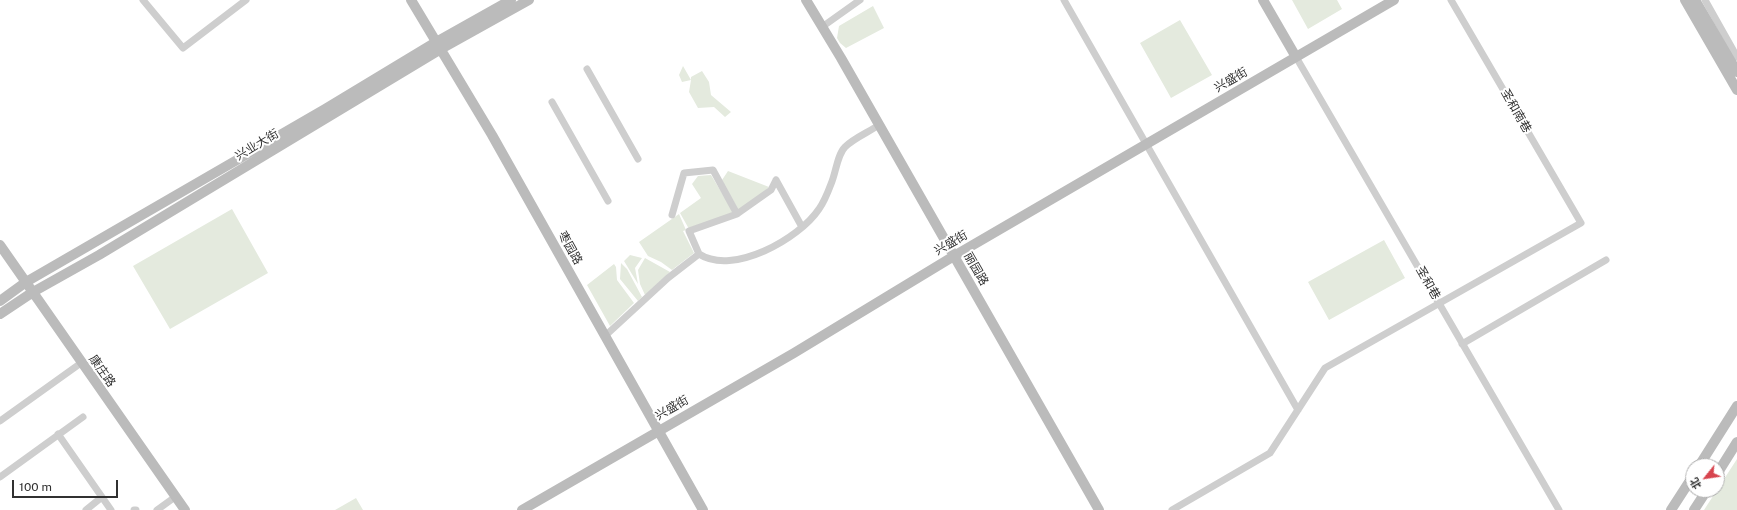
<!DOCTYPE html>
<meta charset="utf-8">
<style>
body{margin:0}
#map{position:relative;width:1737px;height:510px;overflow:hidden;background:#fff;font-family:"Public Sans","Noto Sans SC",sans-serif}
canvas{display:block}
.north{position:absolute;left:1685px;top:458px;width:40px;height:40px;box-sizing:border-box;background:#fff;border:1px solid #adadad;border-radius:50%;rotate:240deg;font-size:11px;font-weight:700;line-height:16px;text-align:center;color:#313131}
.north::after{content:'';display:block;margin:auto;width:14px;height:18px;background:#d7444e;clip-path:polygon(50% 0,100% 100%,50% 72%,0 100%)}
.scale{position:absolute;left:12px;top:480px;width:106px;height:18px;box-sizing:border-box;border:2px solid #313131;border-top:0;padding-left:5px;font-size:12px;line-height:14px;white-space:nowrap;color:#313131;-webkit-text-stroke:3px #fff;paint-order:stroke}
</style>
<div id="map">
<canvas width="1737" height="510"></canvas>
<div class="north">北</div>
<div class="scale">100 m</div>
</div>
<script>
const g = document.querySelector('canvas').getContext('2d');
g.lineJoin = 'round';
function paint(path, color) { g.fillStyle = color; g.fill(path, 'evenodd'); }
function strokePath(path, color, width, dash) { g.strokeStyle = color; g.lineWidth = width; g.lineCap = dash ? 'butt' : 'round'; g.setLineDash(dash || []); g.stroke(path); }
function label(font, color, halo, rows, align = 'center') {
  g.font = font + ' "Public Sans","Noto Sans SC",sans-serif'; g.lineWidth = 4; g.setLineDash([]); g.textBaseline = 'middle'; g.strokeStyle = halo; g.fillStyle = color; for (const [text, x, y, turn = 0] of rows) {
    g.save(); g.translate(x, y); g.rotate((+turn || 0) * Math.PI / 180); g.textAlign = isNaN(turn) ? turn : align; if (halo) g.strokeText(text, 0, 0); g.fillText(text, 0, 0); g.restore();
  }
}
const green = new Path2D(`
 M1292,0H1337L1342,9L1308,29Z
 M873,6L884,28L846,48L840,43L837,38L839,26Z
 M1180,20L1212,75L1171,98L1140,43Z
 M683,66L691,80V77L702,71L709,82L711,95L731,112L725,117L714,107L698,108L689,92L691,80L682,82L679,75Z
 M728,171L769,187L759,196L739,211L722,180Z
 M711,175L734,213L689,229L680,213L701,198L692,184L698,176Z
 M232,209L268,273L170,329L133,266Z
 M679,214L686,230L683,231L694,253L672,270L661,262L648,256L639,242Z
 M1384,240L1405,278L1329,320L1308,282Z
 M630,255L642,258L635,268L638,284L624,261Z
 M645,258L670,272L645,295L640,284L638,270Z
 M621,263L627,269L642,297L638,301L620,279Z
 M614,264L616,267L617,280L634,303L610,326L587,285Z
 M1737,459V510H1704Z
 M356,498L363,510H335Z`);
const street = new Path2D(`
 M143,0L183,48L246,0
 M1064,0L1298,410
 M1705,0L1737,57
 M822,27L860,0
 M1296,57L1559,510
 M587,69L638,159
 M552,102L608,201
 M776,180L802,227
 M672,215L684,173L713,170L737,214L771,190L776,180
 M699,254L689,231L737,214
 M605,336L668,278L699,254C733,276 799,239 819,209C824,202 828,192 831,184C836,173 837,155 845,147C854,138 869,132 879,125
 M1462,344L1606,260
 M0,421L81,363
 M58,434L111,510
 M0,477L83,417
 M86,510L102,497
 M134,510H136
 M157,510L175,497
 M1172,510L1270,453L1325,368L1581,223L1451,0`);
const secondary = new Path2D(`
 M411,0L492,135L703,510
 M806,0L841,58L1099,510
 M1263,0L1296,57
 M1685,0L1737,90
 M1695,0L1737,72
 M0,245L185,510
 M0,301L26,282L325,109L436,42L511,0
 M0,314L33,292L99,255L441,49L529,0
 M1699,466L1737,406
 M1717,474L1737,442
 M522,510L794,353L954,256L1394,0
 M1671,510L1693,476
 M1694,510L1707,490`);
const streetNames = [
 ["兴盛街",1231,80,-30],
 ["圣和南巷",1516,111,60],
 ["兴业大街",257,145,-31],
 ["兴盛街",951,243,-30],
 ["枣园路",570,248,61],
 ["丽园路",976,269,60],
 ["圣和巷",1428,283,60],
 ["康庄路",102,371,55],
 ["兴盛街",672,408,-30]
];
paint(green, '#e4eade');
strokePath(street, '#cecece', 7);
strokePath(secondary, '#bbb', 10);
label('12px', '#313131', '#fff', streetNames);
</script>
